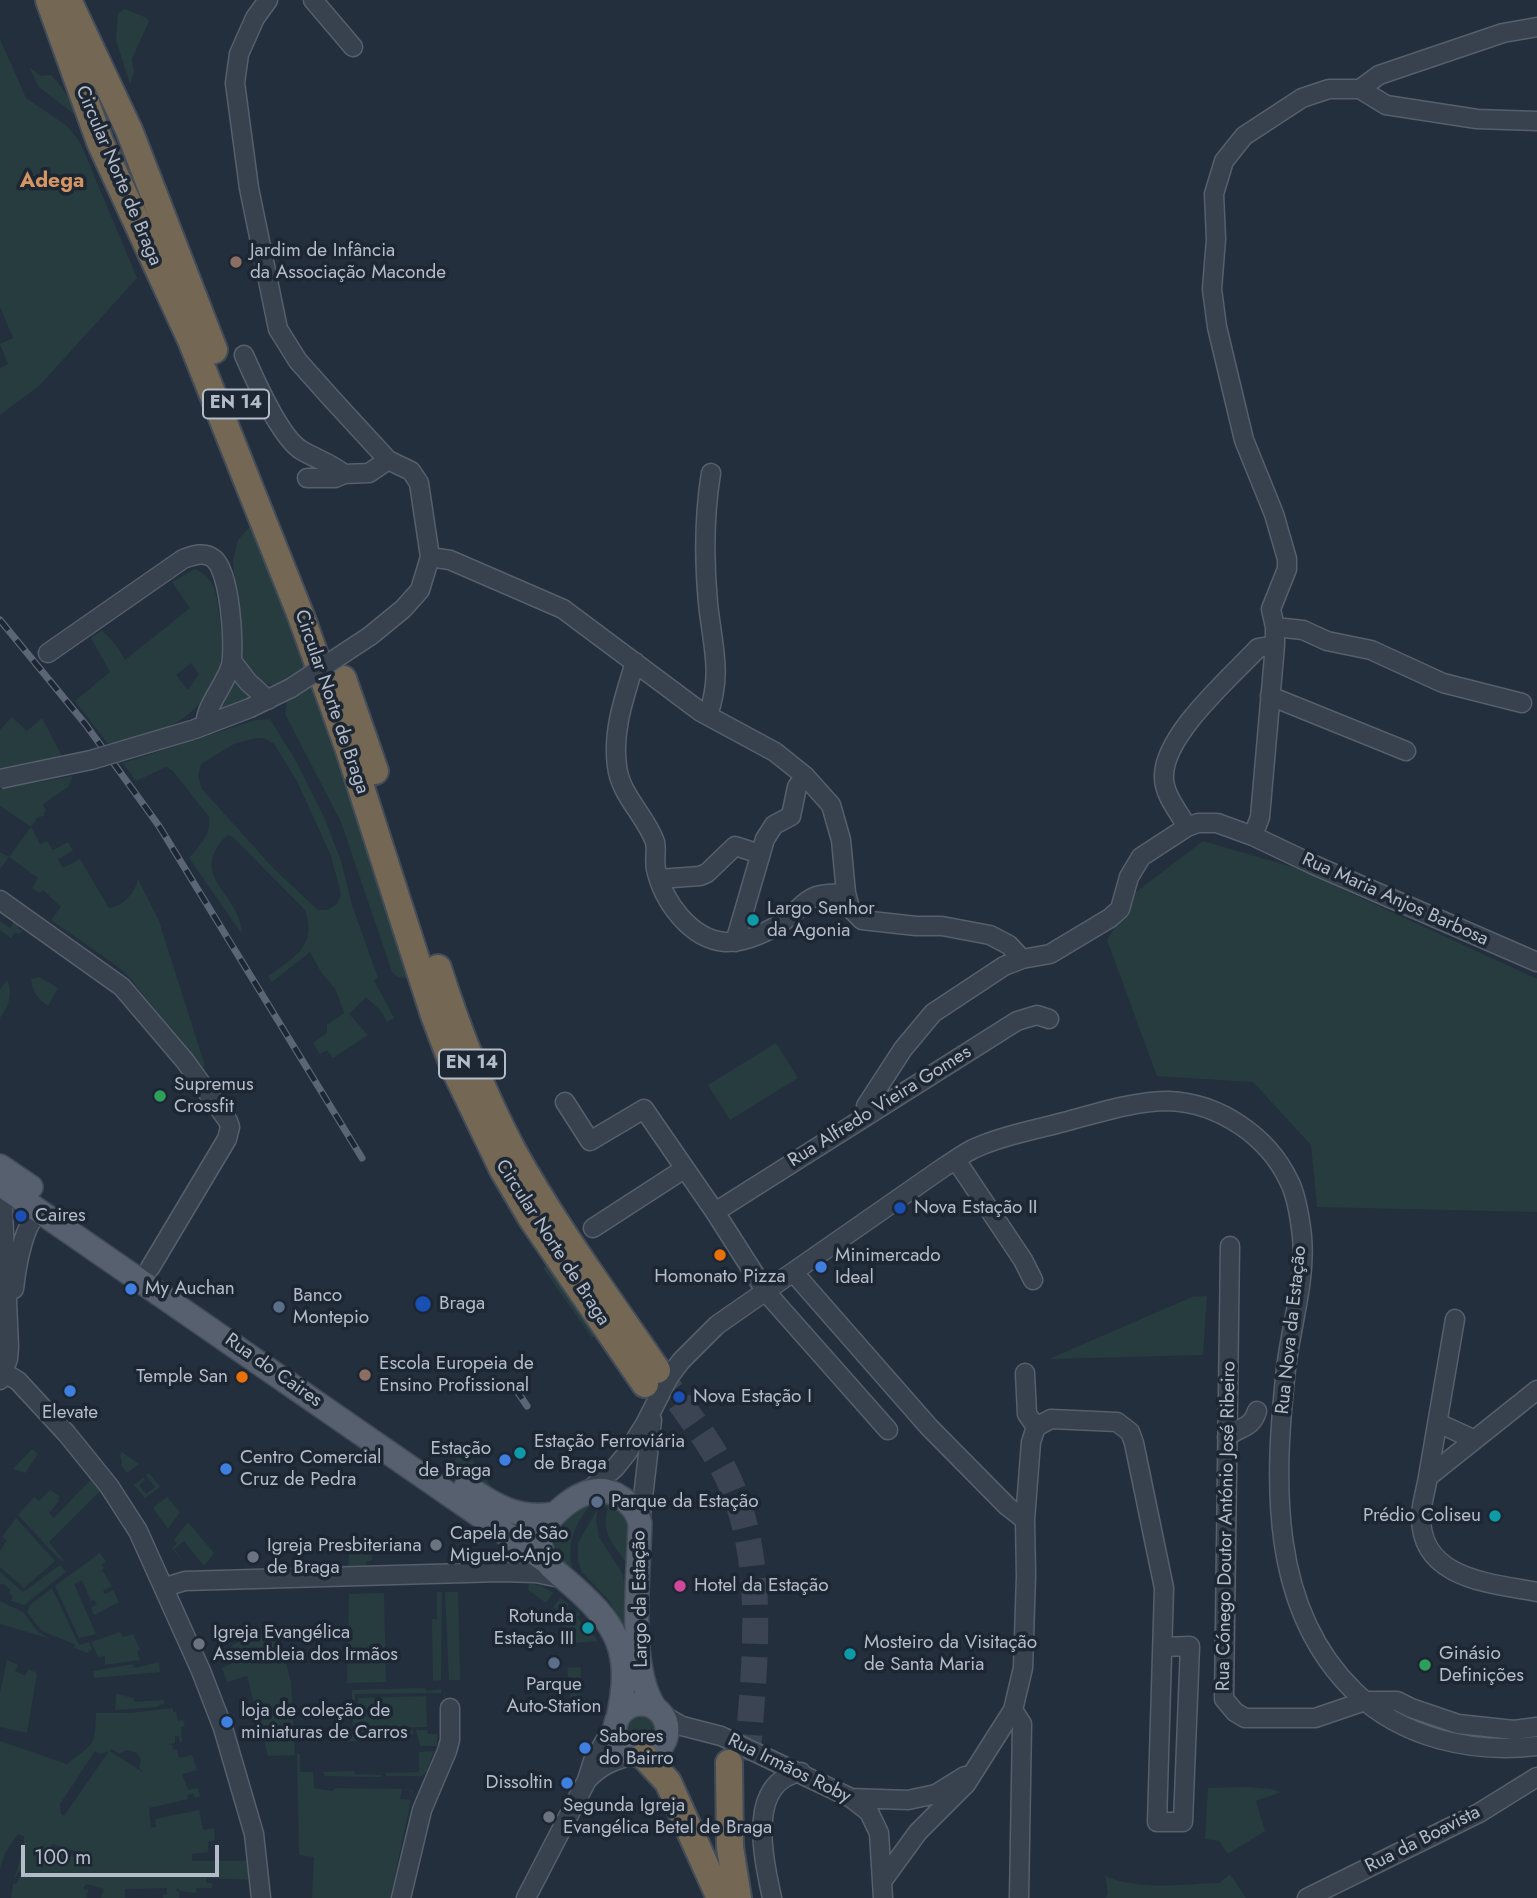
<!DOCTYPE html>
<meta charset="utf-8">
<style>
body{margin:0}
#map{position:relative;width:1537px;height:1898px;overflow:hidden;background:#242f3e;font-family:Jost,sans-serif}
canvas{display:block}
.scale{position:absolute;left:21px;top:1845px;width:198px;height:32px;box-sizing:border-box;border:4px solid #b4bcc9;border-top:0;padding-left:9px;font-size:21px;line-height:24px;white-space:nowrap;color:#b4bcc9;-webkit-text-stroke:5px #1d2633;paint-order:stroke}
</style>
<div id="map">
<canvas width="1537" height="1898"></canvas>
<div class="scale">100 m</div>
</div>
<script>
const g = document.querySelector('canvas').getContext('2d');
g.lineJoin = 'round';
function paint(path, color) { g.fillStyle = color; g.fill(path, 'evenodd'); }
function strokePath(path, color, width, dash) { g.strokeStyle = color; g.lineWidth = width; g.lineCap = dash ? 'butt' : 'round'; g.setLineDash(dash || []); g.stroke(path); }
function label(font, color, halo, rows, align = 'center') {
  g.font = font + ' Jost,sans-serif'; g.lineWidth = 7; g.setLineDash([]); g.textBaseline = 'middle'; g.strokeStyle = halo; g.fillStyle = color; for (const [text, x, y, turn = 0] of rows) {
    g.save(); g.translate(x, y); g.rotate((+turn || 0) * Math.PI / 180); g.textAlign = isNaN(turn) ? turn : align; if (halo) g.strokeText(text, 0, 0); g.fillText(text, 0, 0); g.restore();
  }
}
const green = new Path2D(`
 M125,9L147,18L149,21L132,59L134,72L130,84L116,40L118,13Z
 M0,39L26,98L67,126L80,142L137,278L40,385L0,415V368L8,364L0,344L13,338L0,307Z
 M29,67L41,76L51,75C61,86 73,100 74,114L39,87Z
 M250,526L305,667L281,683L271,685L259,682L243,665L233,560L238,540Z
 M195,569C214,577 217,594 219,613C220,624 222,634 222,645C223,678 200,712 170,726C150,735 128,739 108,744L75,701L110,672L91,638L102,630L116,645L125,660L190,608L172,582ZM191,663L199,674L188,690L176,675Z
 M234,681L252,697L219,711L218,709Z
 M313,686L410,979L398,977L392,972L341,822L285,714L287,701Z
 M12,717L27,731L42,718L62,756L0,768V730Z
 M270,719L296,761L324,817L341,861L352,905L378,978L374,980L394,1018L387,1022L381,1011L366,997L349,1014L368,1035L333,1058L327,1050L320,1054L313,1043L327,1033V1025L344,1013L336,990L321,972L310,952L272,982L268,976C294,958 318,945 305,910L233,837L227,835C186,878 240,891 242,934L189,858C199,846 212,834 209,817L173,771L166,767L136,781L123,763L256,720ZM256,738H264L274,744L297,781L331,856L341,894L337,904L328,910H318L274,869L202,789L198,776L201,764L234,744Z
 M73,776L68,787L43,804L46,811L44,812V816L38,817L31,827L40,844L47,841L53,850L68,842L73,851L58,859L63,868L80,859L109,908C122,907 136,892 138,879L159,921L205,1066L202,1068L129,977L117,966L51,920L61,907L43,890L40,893L32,888L38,878L9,857L0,869V852L9,857L31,827L0,806V789Z
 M1203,841L1296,868L1537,979V1212L1317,1207L1311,1145L1253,1082L1157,1076L1107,940L1136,892Z
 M0,921L10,928L14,922L19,926L18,928L22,931L19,934L15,932L11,938L0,930Z
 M39,977L58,988L48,1006C37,998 33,993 31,979Z
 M7,980C14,993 8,1007 0,1018V990Z
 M776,1043L798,1078L730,1120L708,1085Z
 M547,1265L596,1335L592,1338L543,1268Z
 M1207,1296L1203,1355L1049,1359L1192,1297Z
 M459,1440L492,1488L453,1463L456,1459Z
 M32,1449L38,1454L25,1473L13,1469Z
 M122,1452L139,1464L127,1473L121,1465L122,1462L120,1456Z
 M149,1473L160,1487L145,1498L134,1485L143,1478L145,1480L139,1485L146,1494L155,1487L146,1475Z
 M95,1475L104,1487L49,1542L65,1562L58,1558L18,1515L34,1497L39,1501L50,1490L60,1497L58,1499L59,1501L49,1513L54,1518Z
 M598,1495L630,1518V1569C618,1548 599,1535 608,1508L594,1500C573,1527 565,1543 574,1576C555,1562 545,1551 551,1526Z
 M167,1497L180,1512L168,1529L153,1508Z
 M598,1508L596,1520L599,1537L623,1574L630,1657L640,1698L632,1699L623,1626L610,1602L582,1572L578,1560V1543Z
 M16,1518L55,1561L24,1588L0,1567V1551L7,1540L2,1537Z
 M188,1522L214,1553L204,1566L184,1541L174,1549L189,1569L172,1548L177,1544L174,1540Z
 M349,1551H372V1560L366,1562V1565L348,1566Z
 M100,1553L106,1562L102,1564L104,1568L102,1570L112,1586L103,1591L105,1594L113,1590L119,1602L94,1615L91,1608L97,1604L94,1600L91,1601L82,1580L74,1584L96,1634L79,1638L55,1586Z
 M60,1565L66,1572L24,1605L11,1601L13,1596L9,1593L11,1590L3,1584L0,1585V1572L23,1592Z
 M529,1583L542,1586L553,1593L546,1603L528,1590Z
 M52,1588L79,1645L89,1642L92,1649L87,1653L73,1647L76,1646L74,1644L42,1631L27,1612L30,1605Z
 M437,1592H442L441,1680L433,1681L432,1619H437Z
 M445,1592H458L460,1680H449Z
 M384,1593L386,1682L347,1683L349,1594Z
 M560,1598L569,1604L567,1608L575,1614L578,1611L580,1614L577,1617L588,1632L591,1631L598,1641L563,1644L571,1631L562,1625L567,1617L553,1607Z
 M0,1601L23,1612L38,1632L51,1639L0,1624Z
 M277,1630L291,1682L295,1755L268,1756L247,1676L227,1682L222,1668L239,1660L232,1645L253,1635Z
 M120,1632L123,1637L133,1634L140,1650L137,1651L140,1660L105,1665V1656L98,1657L91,1642Z
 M7,1660L18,1665L15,1671L25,1676L28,1669L37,1673L27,1733L0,1727V1693Z
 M159,1662L160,1672L94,1678L93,1671L133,1664L134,1668Z
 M581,1667L580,1698L577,1699L596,1700L591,1707L584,1703H571L567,1668Z
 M424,1688L427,1691L441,1689V1693L355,1694V1700H352V1690Z
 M116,1694L134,1698V1702L164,1700V1703L156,1707L115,1710Z
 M426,1696L427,1727L353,1728V1705H358V1698Z
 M173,1708V1712H176L178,1721L183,1720L185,1726L181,1727L182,1742H180L179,1736H175V1743L166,1745H172L173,1750H177L179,1758L192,1755L197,1770L182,1774L188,1790L198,1788L200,1796L195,1798L193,1793L187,1795L188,1799L149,1808L151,1828L156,1827L155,1819L199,1810L203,1830L214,1828L215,1840L208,1842V1852L192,1854V1861H253L254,1880L207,1878L206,1883H212V1888H196V1893L180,1891L177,1888L176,1891L179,1892V1898H163V1895L167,1894V1888L125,1889V1898H101L104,1889L86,1884L83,1889L86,1890L89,1887L86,1897L89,1898H11L13,1884H16L22,1873L19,1871L14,1880L24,1845V1836L18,1834L5,1853L0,1869V1741L67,1764C93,1743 95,1748 96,1713H131ZM111,1749L119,1754L126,1750L137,1753L141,1760L139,1768L144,1773L110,1751ZM95,1751L100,1754L109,1751L64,1816L61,1814L60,1804ZM52,1844L82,1853L80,1858L51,1852Z
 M621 1729a20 20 0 1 1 40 0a20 20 0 1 1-40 0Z
 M413,1730V1734L385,1735V1739L373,1738L372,1731Z
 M416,1730H427L428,1734H437V1746H420Z
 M352,1731H367L365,1740L342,1742Z
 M434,1751L427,1771L422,1776H386V1773L419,1772V1752Z
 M297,1754H300V1772H313L314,1788L332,1791L336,1788L402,1789L400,1799L411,1800L412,1792L405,1789L413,1791L390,1898H312L314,1857L299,1855Z
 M354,1771L355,1774L382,1775L380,1777L325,1776L323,1772Z
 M1246,1787L1271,1789L1281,1792L1256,1801L1265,1831L1228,1854L1219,1841L1205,1839L1208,1788Z
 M1230,1874L1246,1898H1106L1108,1893L1105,1876C1139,1891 1183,1884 1219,1883Z`);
const highwayTunnel = new Path2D(`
 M657,1370C681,1406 716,1448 732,1487C768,1572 753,1675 747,1764`);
const minor = new Path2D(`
 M268,0L255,18L239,54L235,83L249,188L278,329L298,361L331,398L388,460L411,471L419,483L430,557L420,590L403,609L370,636
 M313,0L353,47
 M1360,89L1386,105L1477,119L1537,121
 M244,355C254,378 280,437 301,450C316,459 331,463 344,474
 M307,478H335L344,474L369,473L388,460
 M430,557L450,560L563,609L701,712L775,752L805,776L831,805L841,840L846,893L850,908L862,920L916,926H942L990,935L1009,945L1022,959
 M1275,627L1303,630L1327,641L1371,650L1443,683L1522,703
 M48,653L183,559C194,555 205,551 214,559C230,572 235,645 231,665C226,684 203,709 206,725
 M232,661L248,682L268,700
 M635,662C625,696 612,730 617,766C620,795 646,816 655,842C657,851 654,860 656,869C663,901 690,939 725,942C746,943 773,930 789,917C797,911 804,901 814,897C822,893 836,894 846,893
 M1270,696L1406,751
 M708,715C723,673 712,644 708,603C704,560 704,516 711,473
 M195,729L250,708L291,688
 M1187,827C1179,812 1164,795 1164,778C1162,736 1231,677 1258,648L1275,645
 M1253,836L1260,817L1275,645V627L1271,609L1287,569V559L1274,514L1244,440L1217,327L1212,289L1216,239L1214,194L1224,161L1244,136L1302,98L1329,89H1360L1379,75L1503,33L1537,27
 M659,879L700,876L707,873L735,846L760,854
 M0,900L122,987L185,1061L228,1121L230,1127L227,1139L150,1268
 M735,942L765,839L774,825L791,816L797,787L805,776
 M565,1102L590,1141L644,1109L715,1212L766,1292L888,1430
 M866,1116V1106L903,1049L933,1013L1004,966L1022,959L1050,954L1110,918L1120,909L1129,877L1141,857L1187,827L1198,823H1217L1253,836L1314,865L1537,962
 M956,1160L1023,1260L1033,1280
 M715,1212L1017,1021L1037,1015L1049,1019
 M593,1228L684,1169
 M1230,1246L1224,1699L1235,1712L1245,1718H1315L1365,1701H1397L1411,1708L1458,1724L1514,1730L1537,1727
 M794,1273L929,1427L1007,1506L1025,1520
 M14,1289C16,1270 23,1223 40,1212
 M0,1370L18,1381L67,1434L109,1486L138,1531L201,1671L223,1728L254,1834L261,1898
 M1025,1373L1027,1414L1036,1427
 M0,1380L8,1359L9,1347L2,1186
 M1537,1390L1428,1477C1426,1489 1422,1502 1421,1514C1419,1579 1489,1583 1537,1592
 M1438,1423L1473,1439
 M1227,1437C1240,1426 1252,1429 1257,1411
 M1428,1477L1455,1319
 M587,1492L615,1468L627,1453L645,1424L669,1377L681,1361L717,1325L944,1167C954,1161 963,1154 973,1149C1001,1136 1034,1130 1064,1122C1098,1113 1134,1101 1169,1101C1219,1103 1268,1136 1289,1181C1297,1196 1300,1219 1302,1236C1306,1281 1291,1325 1286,1369C1274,1480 1268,1608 1355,1692C1402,1738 1473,1754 1537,1746
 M640,1523L652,1420
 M165,1587L185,1581L500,1572L536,1573L565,1579
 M1013,1710L1022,1724L1019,1898
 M663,1715L682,1726L721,1736L851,1798L869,1812L879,1833L883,1898
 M587,1780C601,1765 614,1760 634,1755
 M851,1798L908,1800L936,1794L965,1776
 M883,1880L918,1832L966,1784L1013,1710L1023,1668L1026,1576L1025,1520L1031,1442L1036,1427L1051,1419L1117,1422L1130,1432L1134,1443L1164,1588L1157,1822H1183L1190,1646L1163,1647
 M401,1898L422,1810L447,1751L450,1740V1708
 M526,1898L587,1780L593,1761L615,1724
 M772,1898C764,1860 745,1782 801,1772
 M1307,1898L1479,1813L1537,1777`);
const major = new Path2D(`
 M0,1166L31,1187
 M0,1184L544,1560
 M466,1486C494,1505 518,1520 553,1514
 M541,1546C543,1563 554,1570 566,1580C617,1624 633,1649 618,1718
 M526,1547C546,1522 584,1473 620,1497C630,1503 637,1511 640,1523C639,1573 627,1667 655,1708
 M615 1730a26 26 0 1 1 52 0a26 26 0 1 1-52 0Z`);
const highway = new Path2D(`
 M49,0L100,142L191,340L301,616L349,750L434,1015L454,1068L503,1170L532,1219L645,1384
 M68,0L129,130L214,350
 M343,679L375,771
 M438,968C458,1031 482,1092 513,1151C555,1227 608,1298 657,1370
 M644,1756L668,1782L720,1898
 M729,1763L730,1847L738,1898`);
const rail = new Path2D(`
 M0,620L86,725L159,826L362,1158
 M515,1388L527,1406`);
const minorBridge = new Path2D(`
 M291,688L370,636
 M0,779L91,760L192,730`);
const markers = [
 [236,262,7,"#8d6e63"],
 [753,920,7,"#0f9aa8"],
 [160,1096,7,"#2e9e5b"],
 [900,1208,7,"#1a4fb4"],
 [21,1216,7,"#1a4fb4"],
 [720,1255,7,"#e8710a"],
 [821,1267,7,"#3f7fe0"],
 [131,1289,7,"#3f7fe0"],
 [423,1304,9,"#1a4fb4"],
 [279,1307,7,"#5c6f8a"],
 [365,1375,7,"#8d6e63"],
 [242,1377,7,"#e8710a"],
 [70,1391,7,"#3f7fe0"],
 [679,1397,7,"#1a4fb4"],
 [520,1453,7,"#0f9aa8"],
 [505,1460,7,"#3f7fe0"],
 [226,1469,7,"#3f7fe0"],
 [597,1502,7,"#5c6f8a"],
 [1495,1516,7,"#0f9aa8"],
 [436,1545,7,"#6b7280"],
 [253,1557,7,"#6b7280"],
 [680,1586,7,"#d1479c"],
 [588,1628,7,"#0f9aa8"],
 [199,1644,7,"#6b7280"],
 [850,1654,7,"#0f9aa8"],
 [554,1663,7,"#5c6f8a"],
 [1425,1665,7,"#2e9e5b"],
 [227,1722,7,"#3f7fe0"],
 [585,1748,7,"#3f7fe0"],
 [567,1783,7,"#3f7fe0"],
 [549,1817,7,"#6b7280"]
];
const shields = [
 [236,404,66],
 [472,1064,66]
];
const shieldNames = [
 ["EN 14",236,404],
 ["EN 14",472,1064]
];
const streetNames = [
 ["Circular Norte de Braga",118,176,67],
 ["Circular Norte de Braga",331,702,71],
 ["Rua Maria Anjos Barbosa",1395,900,24],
 ["Rua Alfredo Vieira Gomes",880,1107,-32],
 ["Circular Norte de Braga",552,1243,57],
 ["Rua Nova da Estação",1292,1330,-84],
 ["Rua do Caires",273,1371,35],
 ["Rua Cónego Doutor António José Ribeiro",1227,1526,-89],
 ["Largo da Estação",641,1599,-91],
 ["Rua Irmãos Roby",789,1769,26],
 ["Rua da Boavista",1423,1840,-27]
];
const poiNames = [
 ["Jardim de Infância",250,251],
 ["da Associação Maconde",250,273],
 ["Largo Senhor",767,909],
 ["da Agonia",767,931],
 ["Supremus",174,1085],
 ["Crossfit",174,1107],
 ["Nova Estação II",914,1208],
 ["Caires",35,1216],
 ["Minimercado",835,1256],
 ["Ideal",835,1278],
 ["Homonato Pizza",720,1277,"center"],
 ["My Auchan",145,1289],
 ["Banco",293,1296],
 ["Montepio",293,1318],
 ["Braga",439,1304],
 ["Escola Europeia de",379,1364],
 ["Ensino Profissional",379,1386],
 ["Temple San",228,1377,"right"],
 ["Nova Estação I",693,1397],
 ["Elevate",70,1413,"center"],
 ["Estação Ferroviária",534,1442],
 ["de Braga",534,1464],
 ["Estação",491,1449,"right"],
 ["de Braga",491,1471,"right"],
 ["Centro Comercial",240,1458],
 ["Cruz de Pedra",240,1480],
 ["Parque da Estação",611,1502],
 ["Prédio Coliseu",1481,1516,"right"],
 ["Capela de São",450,1534],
 ["Miguel-o-Anjo",450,1556],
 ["Igreja Presbiteriana",267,1546],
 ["de Braga",267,1568],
 ["Hotel da Estação",694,1586],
 ["Rotunda",574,1617,"right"],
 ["Estação III",574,1639,"right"],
 ["Igreja Evangélica",213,1633],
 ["Assembleia dos Irmãos",213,1655],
 ["Mosteiro da Visitação",864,1643],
 ["de Santa Maria",864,1665],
 ["Ginásio",1439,1654],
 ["Definições",1439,1676],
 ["Parque",554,1685,"center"],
 ["Auto-Station",554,1707,"center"],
 ["loja de coleção de",241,1711],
 ["miniaturas de Carros",241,1733],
 ["Sabores",599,1737],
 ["do Bairro",599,1759],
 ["Dissoltin",553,1783,"right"],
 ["Segunda Igreja",563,1806],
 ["Evangélica Betel de Braga",563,1828]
];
const neighbourhoodNames = [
 ["Adega",52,182]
];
paint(green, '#263c3f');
strokePath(highwayTunnel, '#3a4453', 26, [26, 13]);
strokePath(minor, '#565f6c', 21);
strokePath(major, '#414a57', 26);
strokePath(highway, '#434c59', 30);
strokePath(minor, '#38414e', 18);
strokePath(major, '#56606e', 23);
strokePath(highway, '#746855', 26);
strokePath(rail, '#5a6575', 7);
strokePath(rail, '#1d2633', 4.5, [13]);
strokePath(minorBridge, '#565f6c', 21, []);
strokePath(minorBridge, '#38414e', 18);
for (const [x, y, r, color] of markers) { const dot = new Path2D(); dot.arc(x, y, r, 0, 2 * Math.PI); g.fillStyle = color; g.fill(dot); strokePath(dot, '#1d2633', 2.5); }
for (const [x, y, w] of shields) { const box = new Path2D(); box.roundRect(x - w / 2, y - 14.5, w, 29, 5); g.fillStyle = '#1d2633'; g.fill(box); strokePath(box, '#b4bcc9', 2); }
label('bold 18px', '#b4bcc9', null, shieldNames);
label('19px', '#b4bcc9', '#1d2633', streetNames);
label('19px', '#b4bcc9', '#1d2633', poiNames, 'left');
label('bold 21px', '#d59563', '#1d2633', neighbourhoodNames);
</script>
